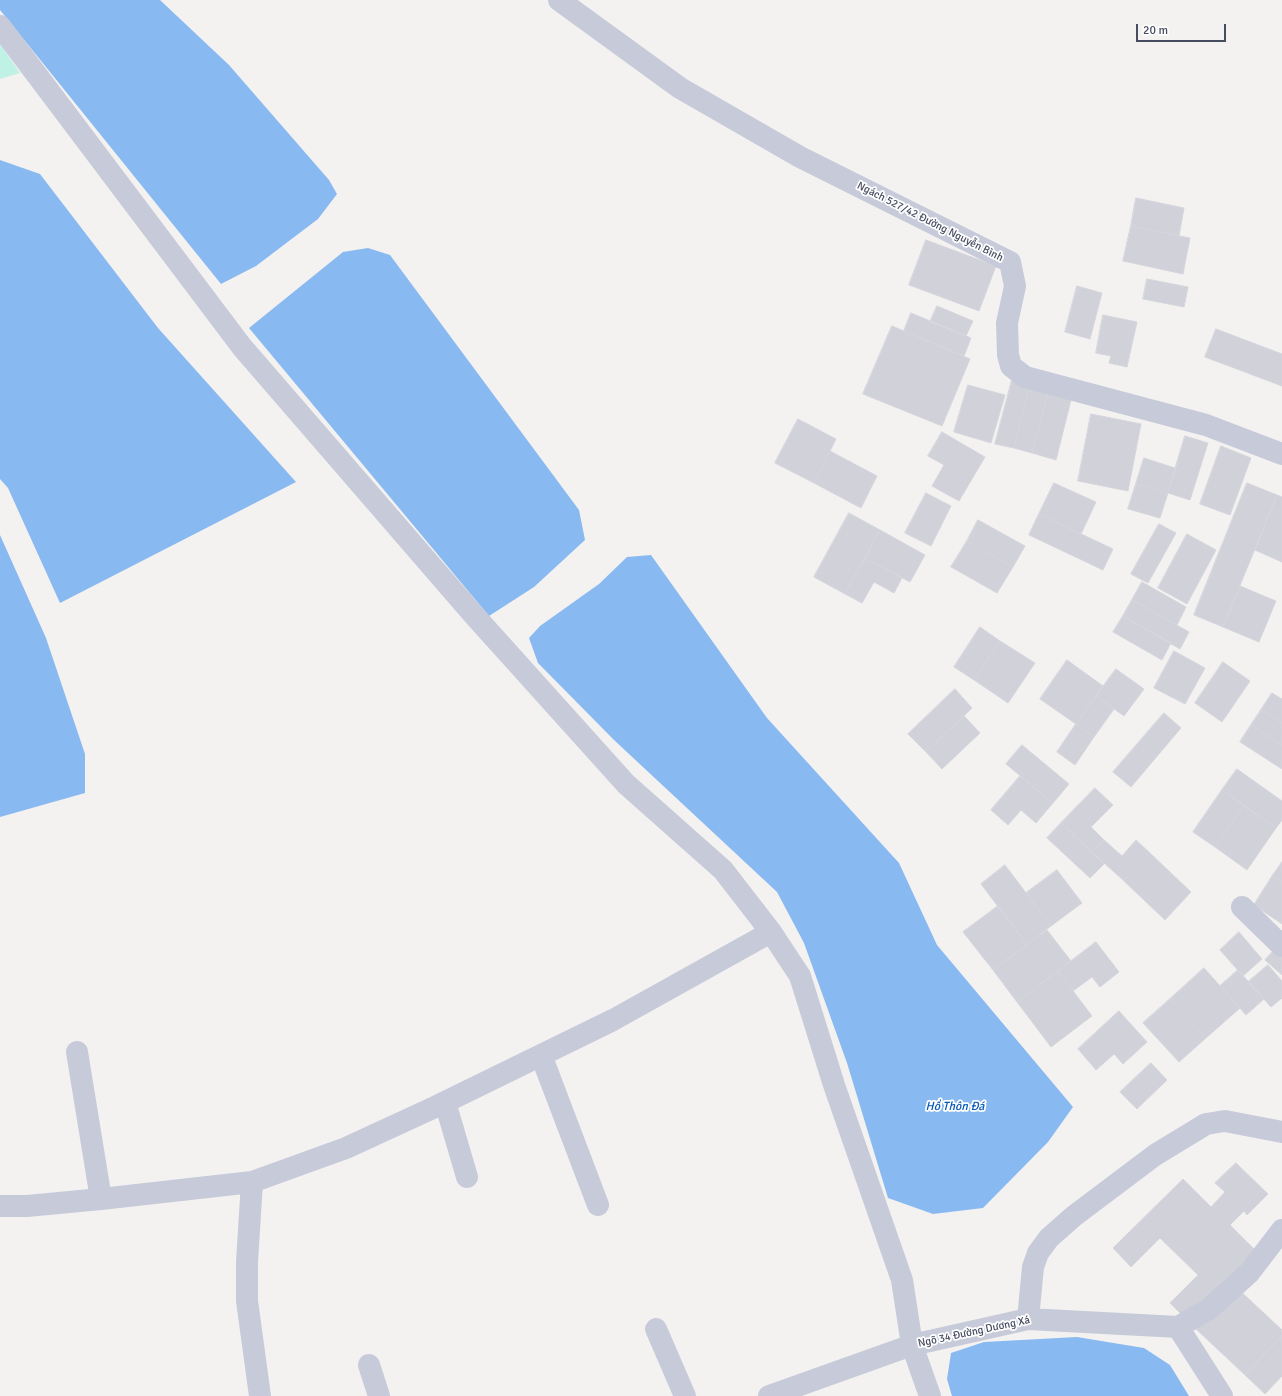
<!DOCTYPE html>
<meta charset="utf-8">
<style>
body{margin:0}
#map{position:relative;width:1282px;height:1396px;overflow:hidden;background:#f4f2f1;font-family:Signika,sans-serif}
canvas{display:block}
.scale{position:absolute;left:1136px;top:24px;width:90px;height:18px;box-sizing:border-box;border:2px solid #484c60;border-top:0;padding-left:5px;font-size:12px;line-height:14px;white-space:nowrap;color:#484c60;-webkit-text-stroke:3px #fff;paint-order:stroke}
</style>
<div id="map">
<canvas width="1282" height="1396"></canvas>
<div class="scale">20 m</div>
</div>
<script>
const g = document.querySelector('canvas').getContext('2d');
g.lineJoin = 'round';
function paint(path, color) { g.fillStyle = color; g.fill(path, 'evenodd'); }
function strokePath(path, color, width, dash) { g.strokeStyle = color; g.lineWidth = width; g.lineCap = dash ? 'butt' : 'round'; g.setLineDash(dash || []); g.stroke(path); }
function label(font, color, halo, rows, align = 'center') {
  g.font = font + ' Signika,sans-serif'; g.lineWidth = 3.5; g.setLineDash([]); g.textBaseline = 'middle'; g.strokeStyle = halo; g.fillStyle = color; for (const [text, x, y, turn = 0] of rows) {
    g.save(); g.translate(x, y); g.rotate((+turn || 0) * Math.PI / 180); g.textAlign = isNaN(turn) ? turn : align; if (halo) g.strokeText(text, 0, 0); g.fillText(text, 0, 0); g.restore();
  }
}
const green = new Path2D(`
 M0,44L20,73L0,79Z`);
const water = new Path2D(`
 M0,0H160L229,65L329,180L337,194L318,219L256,266L221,284L0,10Z
 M0,160L40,174L158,328L296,482L60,603L8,488L0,479Z
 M368,248L390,255L579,510L585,540L534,587L489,616L249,328L343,252Z
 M0,535L46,638L85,754V793L0,817Z
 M651,555L767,718L899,863L937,945L1073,1107L1048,1142L983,1208L933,1214L888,1198L847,1063L804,943L777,892L614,740L538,663L529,638L540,626L599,584L627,557Z
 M1077,1337L1144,1348L1170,1365L1189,1396H952L947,1379L951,1353L984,1342Z`);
const building = new Path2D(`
 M1136,198L1184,208L1179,236L1131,226Z
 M1131,226L1190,238L1183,274L1123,261Z
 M926,240L996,266L979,311L909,285Z
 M1147,279L1188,287L1184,307L1143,299Z
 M1077,286L1102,293L1090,339L1065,332Z
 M937,306L973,321L966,336L930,322Z
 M911,313L971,338L964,356L904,331Z
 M1103,315L1137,322L1127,367L1109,363L1111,356L1096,353Z
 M892,326L970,359L942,426L863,394Z
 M1216,329L1282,354V386L1205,357Z
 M1013,376L1031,381L1014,448L995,444Z
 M1031,381L1050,386L1032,453L1014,448Z
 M968,385L1005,395L991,443L954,432Z
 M1050,386L1073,392L1056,460L1032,453Z
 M1091,414L1141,424L1128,491L1078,481Z
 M798,419L836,439L814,483L775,463Z
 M942,432L985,457L959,501L932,486L944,465L928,456Z
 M1185,436L1208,443L1190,500L1168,493Z
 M1221,446L1251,458L1230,515L1200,504Z
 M830,451L877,476L861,508L814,483Z
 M1144,458L1175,468L1168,493L1136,484Z
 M1054,483L1096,502L1081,534L1039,514Z
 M1247,483L1277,495L1223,627L1194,615Z
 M1136,484L1168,493L1160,518L1128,509Z
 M926,493L951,506L931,546L905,533Z
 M1277,495L1282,497V562L1255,550Z
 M849,513L880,530L845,594L814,577Z
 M1039,514L1113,549L1103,570L1029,535Z
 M978,520L1025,546L1013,567L967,541Z
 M1159,524L1176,533L1148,583L1131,574Z
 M880,530L925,555L910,582L865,558Z
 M1187,534L1216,550L1187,604L1158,588Z
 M967,541L1013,567L997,593L951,567Z
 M865,558L902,578L894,593L874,582L862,603L845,594Z
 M1142,582L1186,607L1177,625L1132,600Z
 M1240,586L1276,601L1259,642L1223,627Z
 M1132,600L1189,632L1180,649L1123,616Z
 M1123,616L1171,643L1162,660L1113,632Z
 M980,627L1000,641L974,680L954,667Z
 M1000,641L1035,663L1008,703L974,680Z
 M1174,651L1205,668L1185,704L1154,688Z
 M1067,660L1103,686L1076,724L1040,699Z
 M1223,662L1250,681L1222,722L1195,703Z
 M1116,669L1144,689L1124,716L1096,696Z
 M955,689L972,708L926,752L908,734Z
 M1272,693L1282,699V723L1261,710Z
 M1096,696L1114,709L1094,737L1076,724Z
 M1261,710L1282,723V745L1251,725Z
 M1164,713L1181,728L1131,787L1113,772Z
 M964,716L980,733L942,769L926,752Z
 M1076,724L1094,737L1075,765L1057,752Z
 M1251,725L1282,745V769L1240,742Z
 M1022,745L1069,784L1053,803L1006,764Z
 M1237,769L1282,801V820L1276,828L1222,790Z
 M1020,776L1053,803L1036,823L1021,810L1008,825L991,810Z
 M1095,788L1113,805L1091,827L1104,840L1092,852L1061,823Z
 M1222,790L1244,806L1215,847L1193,832Z
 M1244,806L1276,828L1247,870L1215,847Z
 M1061,823L1104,864L1090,878L1047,838Z
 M1104,840L1122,856L1136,840L1150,853L1124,881L1092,852Z
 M1150,853L1191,892L1165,920L1124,881Z
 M1282,862V882L1273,875Z
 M1005,865L1051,926L1027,945L981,884Z
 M1057,870L1082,903L1051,926L1026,893Z
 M1273,875L1282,882V924L1254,905Z
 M998,906L1027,945L993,970L963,932Z
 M1047,930L1071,961L1017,1002L993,970Z
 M1239,932L1262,959L1243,976L1220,950Z
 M1096,942L1119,972L1100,987L1092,977L1073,991L1058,971Z
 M1282,942V975L1265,960Z
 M1268,965L1282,981V998L1271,1007L1248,982Z
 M1204,968L1240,1008L1206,1038L1170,999Z
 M1238,970L1264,999L1246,1015L1220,986Z
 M1058,971L1092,1016L1051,1047L1017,1002Z
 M1170,999L1206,1038L1179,1062L1143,1023Z
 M1119,1011L1147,1042L1123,1064L1114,1054L1096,1070L1078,1049Z
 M1151,1063L1167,1080L1137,1109L1120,1092Z
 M1236,1163L1268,1194L1247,1215L1244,1211L1230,1225L1256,1251L1187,1320L1170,1303L1198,1275L1160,1238L1131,1267L1113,1248L1183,1179L1211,1207L1225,1192L1215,1183Z
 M1236,1287L1282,1330V1336L1245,1375L1196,1329Z
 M1282,1336V1376L1265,1394L1245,1375Z`);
const minor = new Path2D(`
 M559,0L680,88L800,157L1010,262L1015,286L1007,323L1008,355L1011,366L1025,377L1206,425L1282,454
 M0,26L242,347L473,614L626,784L723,870L771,932L800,976L834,1085L902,1280L912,1345L930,1396
 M1242,907L1282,946
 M77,1052L101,1199
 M541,1055L598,1205
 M445,1102L467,1177
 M252,1182L247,1262V1301L260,1396
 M0,1206H27L101,1199L252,1182L346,1148L435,1107L613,1020L771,932
 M1028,1319L1033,1267L1038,1253L1049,1238L1074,1216L1155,1155L1206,1124L1225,1121L1282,1132
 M1178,1327L1209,1309L1249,1273L1282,1230
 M656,1329L685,1396
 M369,1365L379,1396
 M769,1396L912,1345L1028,1319L1178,1327L1222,1396`);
const streetNames = [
 ["Ngách 527/42 Đường Nguyễn Bình",930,222,27],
 ["Ngõ 34 Đường Dương Xá",974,1332,-12]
];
const waterNames = [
 ["Hồ Thôn Đá",955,1107]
];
paint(green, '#bff2e4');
paint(water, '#89b9f1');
paint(building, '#d1d1d9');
strokePath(building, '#d5d5dd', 1);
strokePath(minor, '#c7cbd9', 22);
label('11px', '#484c60', '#fff', streetNames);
label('italic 12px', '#0456b7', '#fff', waterNames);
</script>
